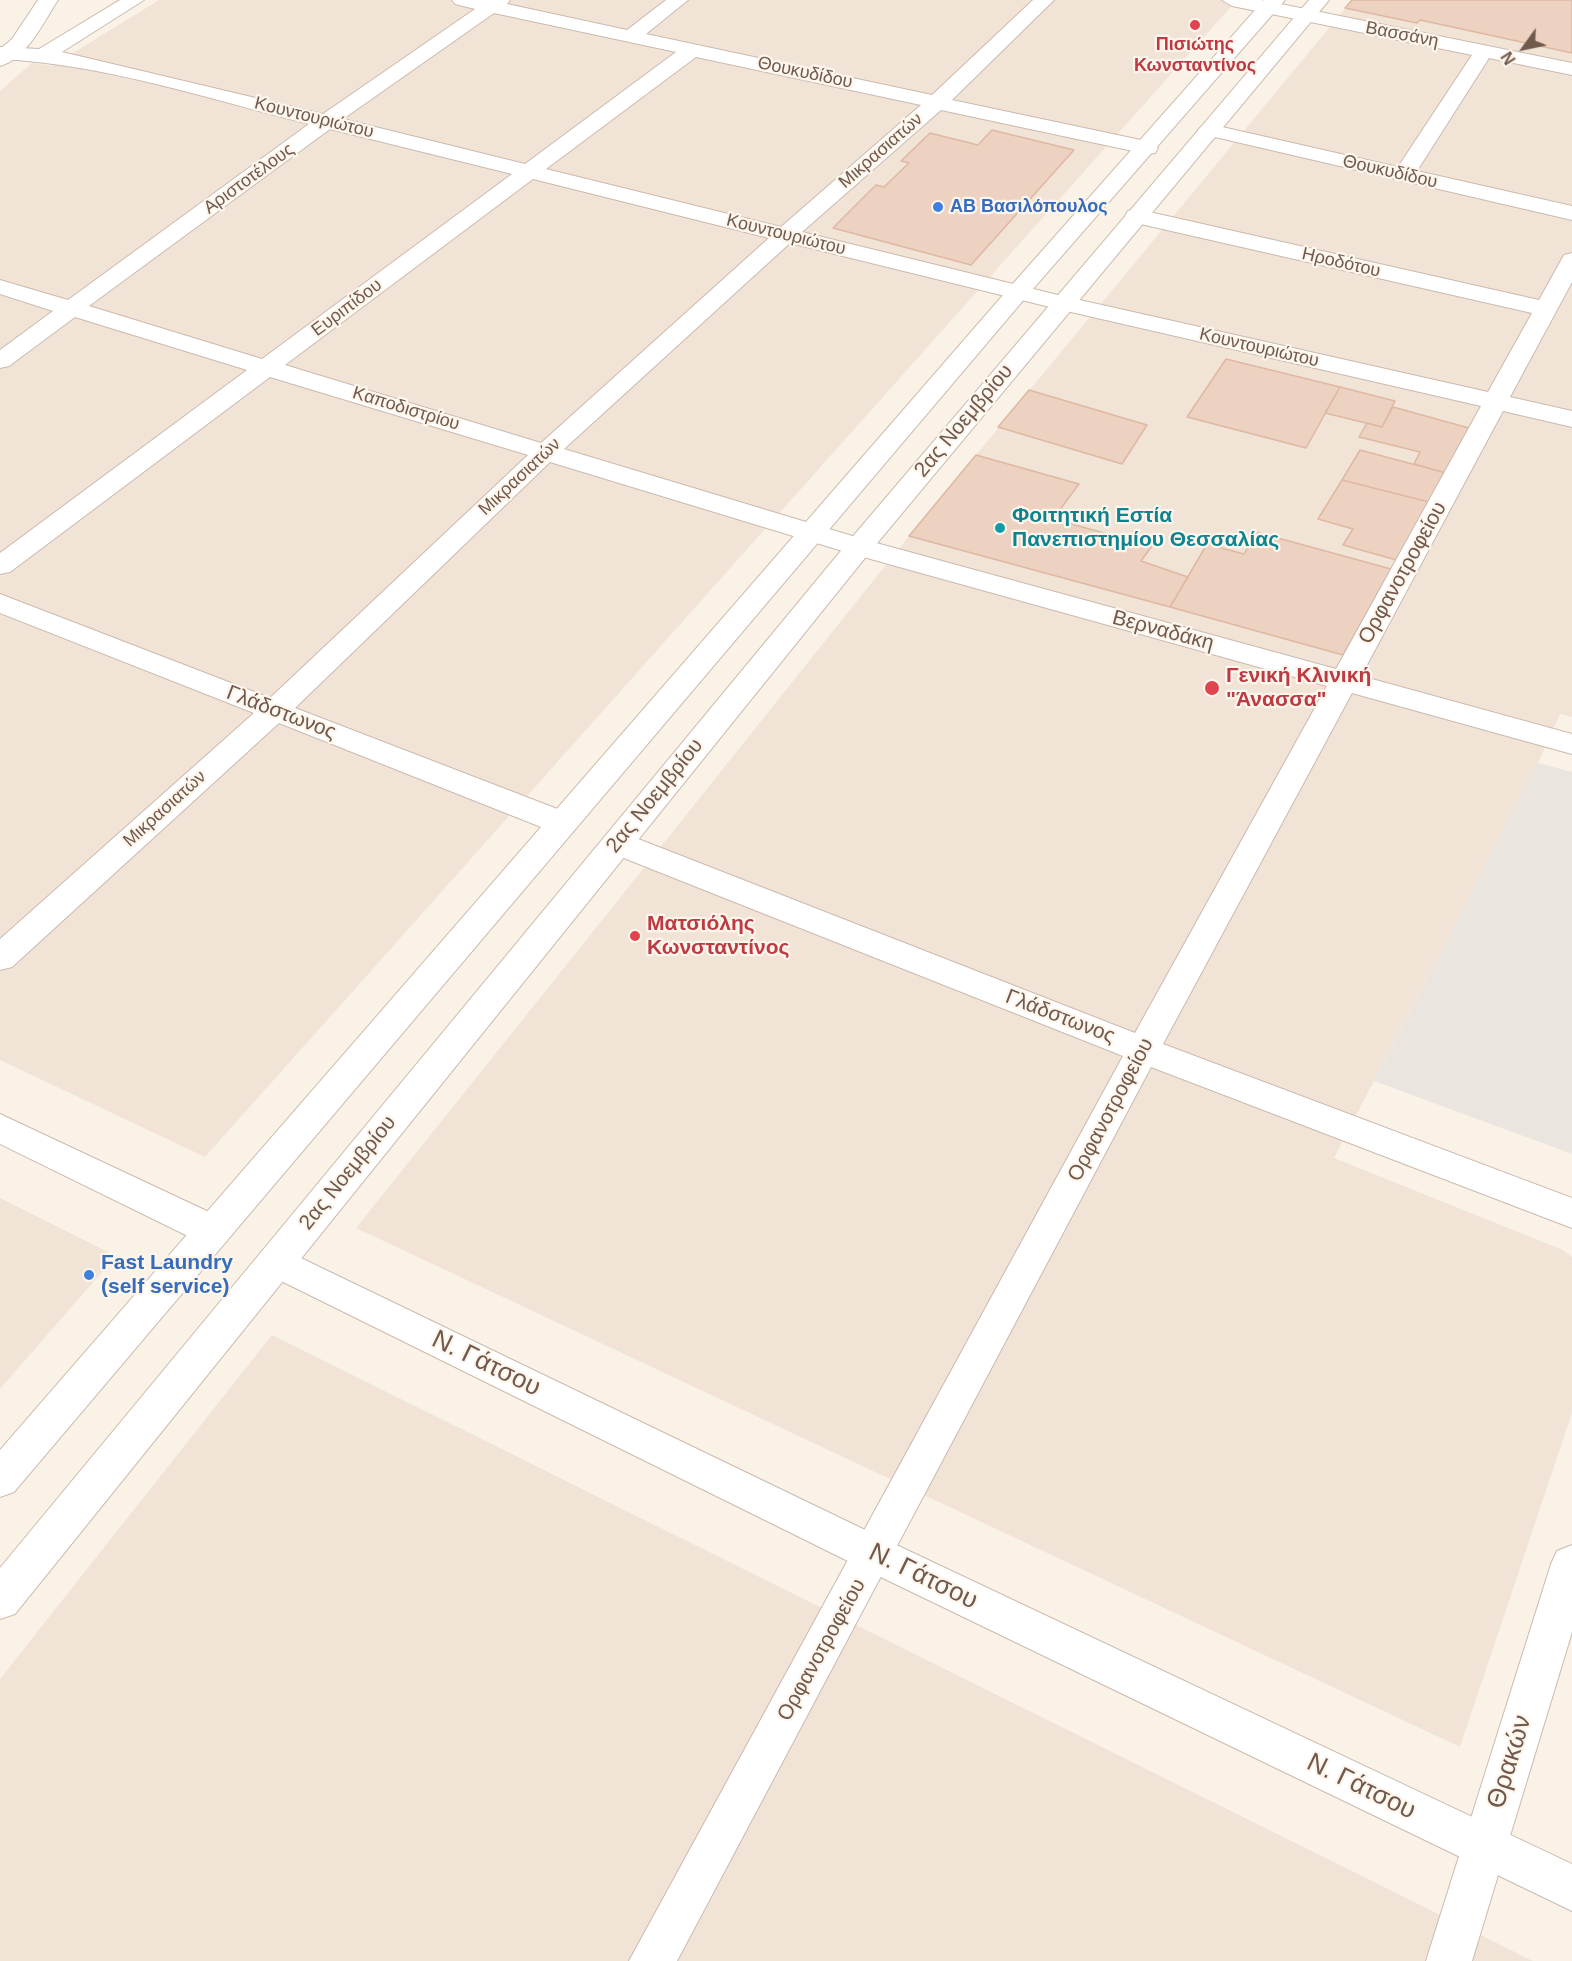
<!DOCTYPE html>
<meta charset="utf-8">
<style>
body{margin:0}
#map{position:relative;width:1572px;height:1961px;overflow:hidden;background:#faf2e7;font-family:Helvetica,sans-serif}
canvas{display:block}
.north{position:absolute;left:1494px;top:18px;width:60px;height:60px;-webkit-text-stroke:4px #fdf6ec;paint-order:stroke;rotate:237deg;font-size:16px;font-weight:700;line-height:24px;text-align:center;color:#71594e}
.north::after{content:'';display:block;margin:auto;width:21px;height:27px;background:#71594e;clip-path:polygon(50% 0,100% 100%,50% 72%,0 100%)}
</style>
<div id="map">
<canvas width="1572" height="1961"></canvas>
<div class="north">N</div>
</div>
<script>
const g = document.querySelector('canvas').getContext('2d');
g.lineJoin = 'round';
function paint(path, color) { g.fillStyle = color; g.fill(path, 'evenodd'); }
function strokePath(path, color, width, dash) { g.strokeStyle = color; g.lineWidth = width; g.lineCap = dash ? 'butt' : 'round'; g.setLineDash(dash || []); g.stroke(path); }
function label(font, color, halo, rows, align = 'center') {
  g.font = font + ' Helvetica,sans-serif'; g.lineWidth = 4.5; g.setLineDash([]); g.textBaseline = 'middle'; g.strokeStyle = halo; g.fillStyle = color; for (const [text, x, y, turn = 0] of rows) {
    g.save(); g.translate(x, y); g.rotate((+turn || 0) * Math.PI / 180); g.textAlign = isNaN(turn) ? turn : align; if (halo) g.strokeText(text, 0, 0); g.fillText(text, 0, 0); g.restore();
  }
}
const residential = new Path2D(`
 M159,0H1237L205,1157L0,1060V91L32,63L52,66Z
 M1352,0H1572V717L1560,714L1538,763L1334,1158L1563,1250L1572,1257V1413L1460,1747L356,1228L909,536Z
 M0,1198L116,1256L0,1389Z
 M272,1335L1533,1961H0V1679Z`);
const industrial = new Path2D(`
 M1538,763L1572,772V1154L1374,1081Z`);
const building = new Path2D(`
 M1352,0H1572V53L1420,20L1417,23L1345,8Z
 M992,130L1074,150L971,265L833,228L876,185L884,187L909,163L901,161L930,133L978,145Z
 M1226,359L1340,387L1306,448L1187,417Z
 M1340,387L1395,401L1382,427L1325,413Z
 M1029,390L1147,425L1122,464L998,427Z
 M1393,407L1469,428L1446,473L1414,464L1420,452L1359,437L1367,423L1382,427Z
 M1360,450L1446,473L1429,502L1342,480Z
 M976,455L1079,484L1053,519L1152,546L1141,561L1188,577L1170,607L909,536Z
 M1342,480L1429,502L1400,561L1343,545L1353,529L1318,519Z
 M1256,532L1391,569L1343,655L1170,607L1207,544L1244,554Z`);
const minor = new Path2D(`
 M120,0H144L62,52L323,114L475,9L455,4L452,0H510L507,4L627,30L666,0H688L646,34L932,95L1033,0H1054L952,100L1155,143L1158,148L1155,153L1147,154L941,110L802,232L1062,296L1488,392L1532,313L1136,223L1128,221L1125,216L1128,211L1136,209L1539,300L1564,255L1572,253V282L1510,397L1572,411V427L1503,411L1361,676L1572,734V754L1352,693L1163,1044L1572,1198V1228L1151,1067L677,1961H629L1123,1056L606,851L601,843L606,835L617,832L628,835L1135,1033L1327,686L849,553L550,462L295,708L573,815L577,823L573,831L562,834L551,831L279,723L12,967L0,970V939L254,713L0,613V594L270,698L528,455L270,377L10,572L0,574V553L247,370L75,317L9,366L0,368V350L53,311L0,294V280L68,300L309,124C208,99 105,64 0,59V47L39,49ZM494,13L676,52L525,164L343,119ZM696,57L921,105L781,227L546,169ZM330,129L512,174L262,359L89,306ZM533,179L769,238L541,443L285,365ZM790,243L1062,310L1481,406L1336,669L869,541L564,449Z
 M1222,0H1261L1572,63V75L1489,58L1417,171L1572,206V220L1202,134L1198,130L1202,126L1209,124L1398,167L1472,55L1232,6Z
 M1572,1545V1632L1472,1961H1426L1551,1564L1557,1551Z`);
const tertiary = new Path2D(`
 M38,0H58C44,21 27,59 0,66V49L12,39Z
 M0,1114L226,1220L231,1231L226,1242L213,1246L200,1242L0,1144Z
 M276,1246L888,1541L1572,1864V1911L860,1567L263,1272L258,1261L263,1250Z`);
const secondary = new Path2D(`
 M1264,0H1285L1026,297L14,1492L0,1497V1450L1010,287Z
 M1309,0H1329L869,553L15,1614L0,1619V1568L849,541Z`);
const markers = [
 [1195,25,6,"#e0444e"],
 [938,207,6,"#3f7fe0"],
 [1000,528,6,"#0f9aa8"],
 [1212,688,8,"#e0444e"],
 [635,936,6,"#e0444e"],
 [89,1275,6,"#3f7fe0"]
];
const farStreetnames = [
 ["Βασσάνη",1402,35,11],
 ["Θουκυδίδου",805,73,12],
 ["Κουντουριώτου",314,118,14],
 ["Μικρασιατών",881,151,-41],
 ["Θουκυδίδου",1390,172,13],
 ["Αριστοτέλους",249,179,-36],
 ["Κουντουριώτου",786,235,14],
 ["Ηροδότου",1341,263,13],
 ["Ευριπίδου",347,308,-37],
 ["Κουντουριώτου",1259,348,13],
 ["Καποδιστρίου",406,409,17],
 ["Μικρασιατών",520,477,-43],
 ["Μικρασιατών",165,809,-42]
];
const farHealthnames = [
 ["Πισιώτης",1195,45],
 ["Κωνσταντίνος",1195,66]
];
const farShopnames = [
 ["ΑΒ Βασιλόπουλος",950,207]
];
const streetNames = [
 ["2ας Νοεμβρίου",964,421,-50],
 ["Ορφανοτροφείου",1403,573,-61],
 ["Βερναδάκη",1163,631,15],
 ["Γλάδστωνος",281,713,21],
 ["2ας Νοεμβρίου",655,796,-51],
 ["Γλάδστωνος",1060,1017,21],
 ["Ορφανοτροφείου",1111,1110,-62],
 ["2ας Νοεμβρίου",348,1173,-51],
 ["Ορφανοτροφείου",822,1650,-61]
];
const cultureNames = [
 ["Φοιτητική Εστία",1012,516],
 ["Πανεπιστημίου Θεσσαλίας",1012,540]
];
const healthNames = [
 ["Γενική Κλινική",1226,676],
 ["\"Άνασσα\"",1226,700],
 ["Ματσιόλης",647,924],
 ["Κωνσταντίνος",647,948]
];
const shopNames = [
 ["Fast Laundry",101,1263],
 ["(self service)",101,1287]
];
const nearStreetnames = [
 ["Ν. Γάτσου",486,1364,26],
 ["Ν. Γάτσου",923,1577,26],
 ["Θρακών",1510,1762,-73],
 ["Ν. Γάτσου",1361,1787,26]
];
paint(residential, '#f1e4d6');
paint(industrial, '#ebe5e0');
paint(building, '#edd1c1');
strokePath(building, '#deb8a3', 1.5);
strokePath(minor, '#cbbaae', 2);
strokePath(tertiary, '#cbbaae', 2);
strokePath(secondary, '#cfbcae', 2);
paint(minor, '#fff');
paint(tertiary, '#fff');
paint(secondary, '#fff');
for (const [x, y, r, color] of markers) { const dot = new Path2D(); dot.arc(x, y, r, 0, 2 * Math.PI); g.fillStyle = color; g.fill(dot); strokePath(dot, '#fdf6ec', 2); }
label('18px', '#71594e', '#fdf6ec', farStreetnames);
label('bold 18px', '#be3a42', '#fdf6ec', farHealthnames);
label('bold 18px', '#366cbe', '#fdf6ec', farShopnames, 'left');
label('21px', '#71594e', '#fdf6ec', streetNames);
label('bold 21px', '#0d838f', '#fdf6ec', cultureNames, 'left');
label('bold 21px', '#be3a42', '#fdf6ec', healthNames, 'left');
label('bold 21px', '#366cbe', '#fdf6ec', shopNames, 'left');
label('26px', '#71594e', '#fdf6ec', nearStreetnames);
</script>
